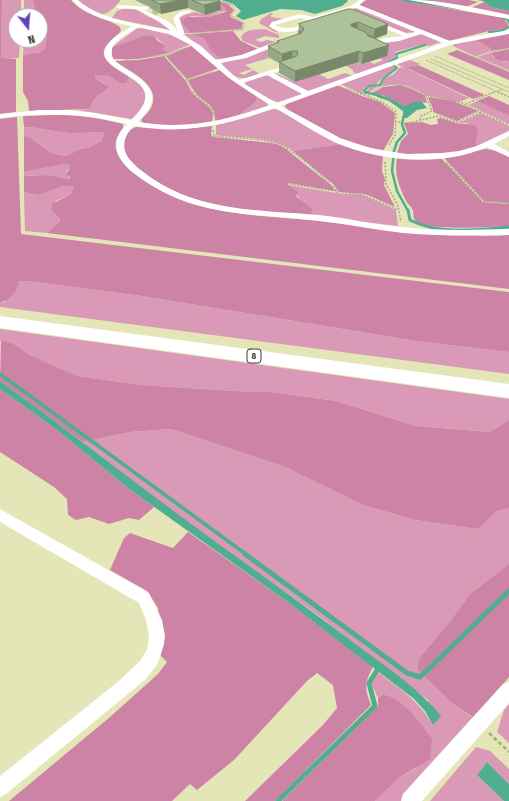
<!DOCTYPE html>
<style>
body{margin:0}
#map{position:relative;width:509px;height:801px;overflow:hidden;background:#e4e6b8;font-family:"Fira Sans Condensed",sans-serif}
canvas{display:block}
.north{position:absolute;left:8px;top:8px;width:40px;height:40px;box-sizing:border-box;background:#fff;border:1px solid #b1b1aa;border-radius:50%;rotate:163deg;font-size:11px;font-weight:700;line-height:16px;text-align:center;color:#3d3d2b}
.north::after{content:'';display:block;margin:auto;width:14px;height:18px;background:#6041b9;clip-path:polygon(50% 0,100% 100%,50% 72%,0 100%)}
</style>
<div id="map">
<canvas width="509" height="801"></canvas>
<div class="north">N</div>
</div>
<script>
const g = document.querySelector('canvas').getContext('2d');
g.lineJoin = 'round';
function paint(path, color) { g.fillStyle = color; g.fill(path, 'evenodd'); }
function strokePath(path, color, width, dash) { g.strokeStyle = color; g.lineWidth = width; g.lineCap = dash ? 'butt' : 'round'; g.setLineDash(dash || []); g.stroke(path); }
function label(font, color, halo, rows, align = 'center') {
  g.font = font + ' "Fira Sans Condensed",sans-serif'; g.lineWidth = 3; g.setLineDash([]); g.textBaseline = 'middle'; g.strokeStyle = halo; g.fillStyle = color; for (const [text, x, y, turn = 0] of rows) {
    g.save(); g.translate(x, y); g.rotate((+turn || 0) * Math.PI / 180); g.textAlign = isNaN(turn) ? turn : align; if (halo) g.strokeText(text, 0, 0); g.fillText(text, 0, 0); g.restore();
  }
}
const green = new Path2D(`
 M2,0H21V16H16V40H20L19,58L1,59Z
 M24,0H33L36,16H24Z
 M77,0H120V1C102,22 97,16 77,0Z
 M217,4L225,8L227,10L208,17L191,16L185,27L190,33H184L179,17L194,12L205,15L221,11L217,9Z
 M125,8L137,10L149,17L156,19L170,30L112,18L117,11Z
 M353,8H359L415,32L405,33L373,20H321Z
 M271,13L273,14L270,16L272,17L283,19L270,26L279,33L275,32L259,23L261,19Z
 M141,28L172,35L191,44L169,53L163,50L165,45L154,36L146,35L112,47L136,29Z
 M265,29L279,35V38L265,36L255,40L261,42L267,40L277,42L261,48L243,41L241,38C244,28 257,30 265,29Z
 M40,30L47,36L45,50L41,52L23,55L24,40H40Z
 M185,34C213,32 204,53 227,59H215C209,54 187,38 185,34Z
 M422,34L441,42L429,46L421,45L395,52V58L388,61L389,64L357,74L353,72V70L345,65L352,60L362,64L370,62L374,64L383,60L380,58L387,55L377,51L375,44Z
 M473,39L490,48L491,51L475,56L453,46L454,44Z
 M288,41L274,55L267,57L269,58L245,65L252,69L239,73L244,75L253,70L260,74C242,81 234,80 222,64L224,62L247,58Z
 M491,53L493,57L504,62L509,61V70L477,57Z
 M410,60L420,64L408,69L469,98L459,102L430,96L408,86L396,84L378,86L368,93L366,92L370,87L381,85L384,79L394,74L400,67L406,69L397,64Z
 M393,65L397,67C391,74 382,76 377,84L367,86L362,92L367,96L340,84Z
 M345,73L354,76L309,92L275,75L278,74L295,82L319,74L328,79Z
 M95,75H107L121,84L127,83L129,77C140,84 146,88 148,101L134,118L132,119L77,110L89,109L105,84L95,78Z
 M268,75L301,93L302,94C296,97 290,100 283,102C275,104 252,90 245,84L247,81Z
 M256,96L267,103L268,106L239,115L256,102Z
 M477,101L509,116V124L469,105Z
 M273,109L280,110L341,144L293,151C272,135 241,139 216,135V125Z
 M481,113L509,126V131L477,146L476,141L479,131L466,123H458Z
 M24,127C40,127 54,132 70,133C82,134 93,131 105,133L101,141L90,147L80,149L66,156L51,153L29,137L24,136Z
 M64,164H69L70,168L66,172L70,179L48,175L24,176V172Z
 M288,185L337,193L362,195L396,210L398,226L311,216L301,200Z
 M63,186L74,187L71,194L56,201L51,210L59,218L60,221L47,233L25,231L24,192L39,195Z
 M18,281L36,282L142,296L416,341L509,352V374L0,307V303L4,302Z
 M0,329L509,399V420L490,432L416,426L336,401L272,392L233,391L142,385L77,376L30,355L14,344L0,341Z
 M171,429L285,467L363,505L415,520L478,529L497,511L509,508V564L470,594L448,624L419,658L417,669L452,703L473,718L402,801H375L400,777L416,768L383,695L378,698L371,683L378,672C401,690 418,700 433,725L428,700L315,613L183,519L83,442L130,432Z
 M509,704V743L497,732L504,710Z
 M476,747L490,751L509,769V784L487,762L477,775L504,801H430Z`);
const forest = new Path2D(`
 M0,0H2L1,58L16,59V112L0,114Z
 M33,0H71C84,16 104,16 120,27L121,31C116,36 108,42 105,48C98,61 121,71 129,77L127,83L121,84L107,75H95V78L109,87L97,96L89,109L29,111L28,101L23,92V55L41,52L45,49L47,36L40,30V16H36Z
 M367,0H399L504,18L509,26L501,30L489,31L448,41L360,5L361,3Z
 M419,0H469L478,2L466,7Z
 M219,1L228,4L234,10L230,15L231,17L243,23L242,29L190,33L181,21L187,17H208L225,12L226,10L225,8L217,4Z
 M484,2L491,7L509,11V15L471,8Z
 M233,31L241,41L258,49C246,55 226,65 214,53C204,43 210,38 192,34Z
 M509,33V48L491,51L490,48L473,39Z
 M146,35L154,36L158,41L165,45L163,50L169,53L138,59H112V47Z
 M193,45L219,68L187,79L166,56Z
 M509,49V61C500,62 495,60 491,53Z
 M457,50L509,72V80L447,54Z
 M164,56L186,81L192,93L211,109L213,114L212,124L182,127L143,123L141,120C144,116 149,112 151,108C163,85 128,70 113,61L138,60Z
 M418,65L485,95L473,99L407,68Z
 M220,70L236,83L256,96V102L239,115L215,123C216,102 206,106 195,92C192,89 190,84 188,80Z
 M337,85L362,96L380,102L395,113L393,134L383,151L345,141L288,110L285,107L287,103Z
 M400,85L412,89L425,95L427,103L420,102L404,106L382,95L372,93L383,87Z
 M489,96L509,105V116L477,101Z
 M428,97L453,101L478,111L457,121L433,112V109Z
 M79,114L123,124V128C121,132 117,136 116,141C110,170 174,199 196,205C236,216 278,217 319,221C383,228 445,238 509,235V289L47,233L60,221L59,218L51,210L52,204L71,194L74,187L63,186L39,195L24,192V176L48,175L70,179V177L66,174L70,168L69,164H64L24,172V136L29,137L51,153L66,156L80,149L90,147L101,141L105,133C93,131 82,134 70,133C54,132 40,127 24,127L23,116Z
 M17,117L21,234L509,292V352L416,341L142,296L36,282L19,281C16,293 12,298 0,303V119Z
 M441,118L456,123L474,125L479,131L476,141L477,146C454,156 422,156 397,153L401,141L408,134L404,123L422,122L431,125L438,124L437,119Z
 M212,126L211,135L214,137L272,143L279,145L286,149L331,185L335,191L289,183L288,185L298,192L296,196L312,209L311,216C253,211 189,210 142,171C136,167 128,161 125,154C123,150 123,144 123,139L129,130L136,127L177,129Z
 M341,144L383,156L382,171L385,179L384,185L395,207L365,194L339,192L333,184L293,151Z
 M486,149L497,151L509,157V203L484,201L443,157Z
 M397,157L441,158L483,202L509,204V226C493,227 429,231 417,222C412,218 414,215 413,211C412,207 408,204 406,201C399,186 394,174 397,157Z
 M1,340L14,344L30,355L77,376L142,385L233,391L272,392L336,401L416,426L490,432L509,420V508L497,511L478,529L415,520L363,505L285,467L171,429L130,432L83,442L0,381Z
 M0,389L57,430L129,489L154,507L139,520L129,518L109,524L89,517L76,520L68,515L67,499L54,487L0,452Z
 M188,532L289,603L373,667C364,683 365,689 371,705L275,801H245L323,725L337,708L333,685L317,673L307,681L234,760L197,790L190,784L172,801H9L110,717L158,674L167,662L158,653L161,642L158,608L147,591L110,570L124,538L130,533L173,548Z
 M509,564V677L474,718L452,703L417,669L419,658L448,624L470,594Z
 M383,695C401,696 422,725 432,739L430,759L400,777L375,801H282L378,706V698Z`);
const water = new Path2D(`
 M221,0H347L348,1L342,6L315,14L301,10L280,9L243,20L236,16L241,11L233,4Z
 M477,0H509V11L491,7L483,1Z
 M377,95L387,97L404,106L414,102H422L427,108L417,110L407,118H403V111L389,101L377,97Z
 M0,381C81,439 159,502 241,560C283,590 324,620 365,651C392,671 420,690 441,716L433,725L425,711L414,699L289,603L129,489L57,430L0,389Z
 M487,762L509,784V801H504L477,775Z`);
const streamFar4 = new Path2D(`
 M402,0L461,9
 M502,17L507,19L509,23
 M489,32L501,31L509,27
 M366,93L364,91L369,86L380,85L383,79L397,68L389,62L397,58L396,54L425,45`);
const streamFar3 = new Path2D(`
 M365,92L381,96
 M404,115L402,124L405,133L397,142L394,151L392,171L397,191L408,211`);
const streamFar2 = new Path2D(`
 M408,210L410,220C438,235 478,230 509,227`);
const streamFar1 = new Path2D(`
 M0,374L247,555`);
const stream = new Path2D(`
 M245,554L407,673L420,677L509,591
 M278,801L375,706L369,683L379,667`);
const minorTunnel = new Path2D(`
 M153,10L160,15`);
const pathFar2 = new Path2D(`
 M192,33L243,30L245,25L244,23L231,15L235,10L232,5L217,0
 M457,50L509,71
 M165,55L187,80L213,71
 M435,56L509,88
 M475,56L509,48
 M431,59L509,92
 M124,60L165,55L186,48
 M426,60L500,93
 M187,80L193,93
 M346,88L359,93
 M371,93C385,79 407,85 423,93
 M492,93L502,89`);
const pathFar1 = new Path2D(`
 M193,92L212,109L214,116
 M357,92L382,102L396,112L395,135L389,145
 M421,92L429,96L460,102L509,125
 M498,92L509,97
 M368,97L371,92
 M466,104L494,92
 M420,120L421,116L432,111L426,95
 M395,122L409,123L438,116L457,122L481,112
 M213,130L214,136C232,138 255,138 273,142C293,148 325,177 338,193
 M385,162L386,184L398,206L401,222
 M447,163L483,201L509,203
 M290,184L363,195L398,210`);
const path = new Path2D(`
 M489,733L509,752`);
const minor = new Path2D(`
 M72,0H78C103,22 140,23 171,31C167,26 142,11 135,9C129,8 122,10 116,7L119,5L148,7V9L144,10C154,16 175,21 178,33V32L173,18L180,12L191,10V12L184,14L179,18L184,32L183,35L201,46L216,60L241,55L281,40H285V42L245,58L220,63L239,80L291,64H295V66L273,73L308,91L443,43L421,34L399,41L368,45V43L384,38L403,36L372,23V21H376L408,34L416,32L356,8L316,20V22C304,31 281,37 269,26L272,22L300,14L313,17L351,6L359,0H363V2L359,5L450,41L509,30V34L450,45L281,106L340,138L370,148L406,154L442,153L459,151L477,146L509,131V136L494,144L509,152V157L487,147C441,167 380,162 334,142C314,132 295,119 275,108C228,125 183,135 134,126C123,136 120,150 132,162C138,169 146,174 153,179C202,212 263,210 319,215C347,218 375,225 403,227C438,231 474,230 509,229V235C474,236 438,236 403,233C375,230 348,224 320,221C260,214 196,217 145,181C137,175 128,170 122,161C113,148 115,135 127,124C81,113 47,113 0,118V114L40,110H69L95,113L131,120C179,76 91,74 106,47C112,37 123,32 132,26C111,22 88,17 72,0ZM300,18L310,21C301,27 286,31 275,25ZM138,27L169,34L189,44L229,78L270,105C225,121 186,130 138,122C172,90 138,79 114,60C104,44 127,35 138,27ZM267,75L302,94L276,103L243,83Z
 M410,0C443,0 477,8 509,15V19Z
 M0,509L149,593L162,620L165,636L164,644L160,657L157,665L145,680L6,794L0,797V776L119,681L140,661L147,650L149,636L146,620L139,603L0,522Z
 M509,682V703L422,801H401L403,794L503,684Z`);
const highway = new Path2D(`
 M0,316L509,384V398L0,328Z`);
const wall = new Path2D(`
 M135,0H219L221,10L205,15L188,8L161,14L150,8L149,6L145,5Z
 M348,9L387,34L375,39L387,56L362,64L358,62L295,82L279,73V63L268,57V46L277,42V41L298,34L299,24Z`);
const shadedWall = new Path2D(`
 M181,0H188V8L161,14L160,4Z
 M220,1L221,10L205,15L204,5Z
 M358,22L357,33L350,34L351,24Z
 M388,24L387,34L373,39L375,29Z
 M389,45L387,56L362,64L363,53Z
 M292,51V62L282,64V54Z
 M359,51L358,62L295,82V71Z`);
const building = new Path2D(`
 M152,0H181L160,4Z
 M192,0H219L220,1L204,5Z
 M348,9H352L388,24L375,29L358,22L351,24V26L365,32L368,36H372H369L389,45L363,53L359,51L295,71L279,62L297,56L298,51H292L282,54L268,46L279,42L277,41L302,33L298,32L303,31L304,28L299,24Z`);
const shields = [
 [254,356,14]
];
const shieldNames = [
 ["8",254,356]
];
paint(green, '#d999b7');
paint(forest, '#cc83a6');
paint(water, '#51ad8f');
strokePath(streamFar4, '#51ad8f', 2);
strokePath(streamFar3, '#51ad8f', 2.5);
strokePath(streamFar2, '#51ad8f', 3);
strokePath(streamFar1, '#51ad8f', 3.5);
strokePath(stream, '#51ad8f', 5);
strokePath(minorTunnel, '#c3c49c', 6, [6, 3]);
strokePath(pathFar2, '#a7a884', 1, [1.5, 1]);
strokePath(pathFar1, '#a7a884', 1.5, [2, 1.5]);
strokePath(path, '#a7a884', 2.5, [4, 2.5]);
paint(minor, '#fff');
paint(highway, '#fff');
paint(wall, '#95a784');
paint(shadedWall, '#79886b');
paint(building, '#adc299');
strokePath(building, '#79886b', 1);
for (const [x, y, w] of shields) { const box = new Path2D(); box.roundRect(x - w / 2, y - 7, w, 14, 3); g.fillStyle = '#fff'; g.fill(box); strokePath(box, '#3d3d2b', 1); }
label('bold 9px', '#3d3d2b', null, shieldNames);
</script>
